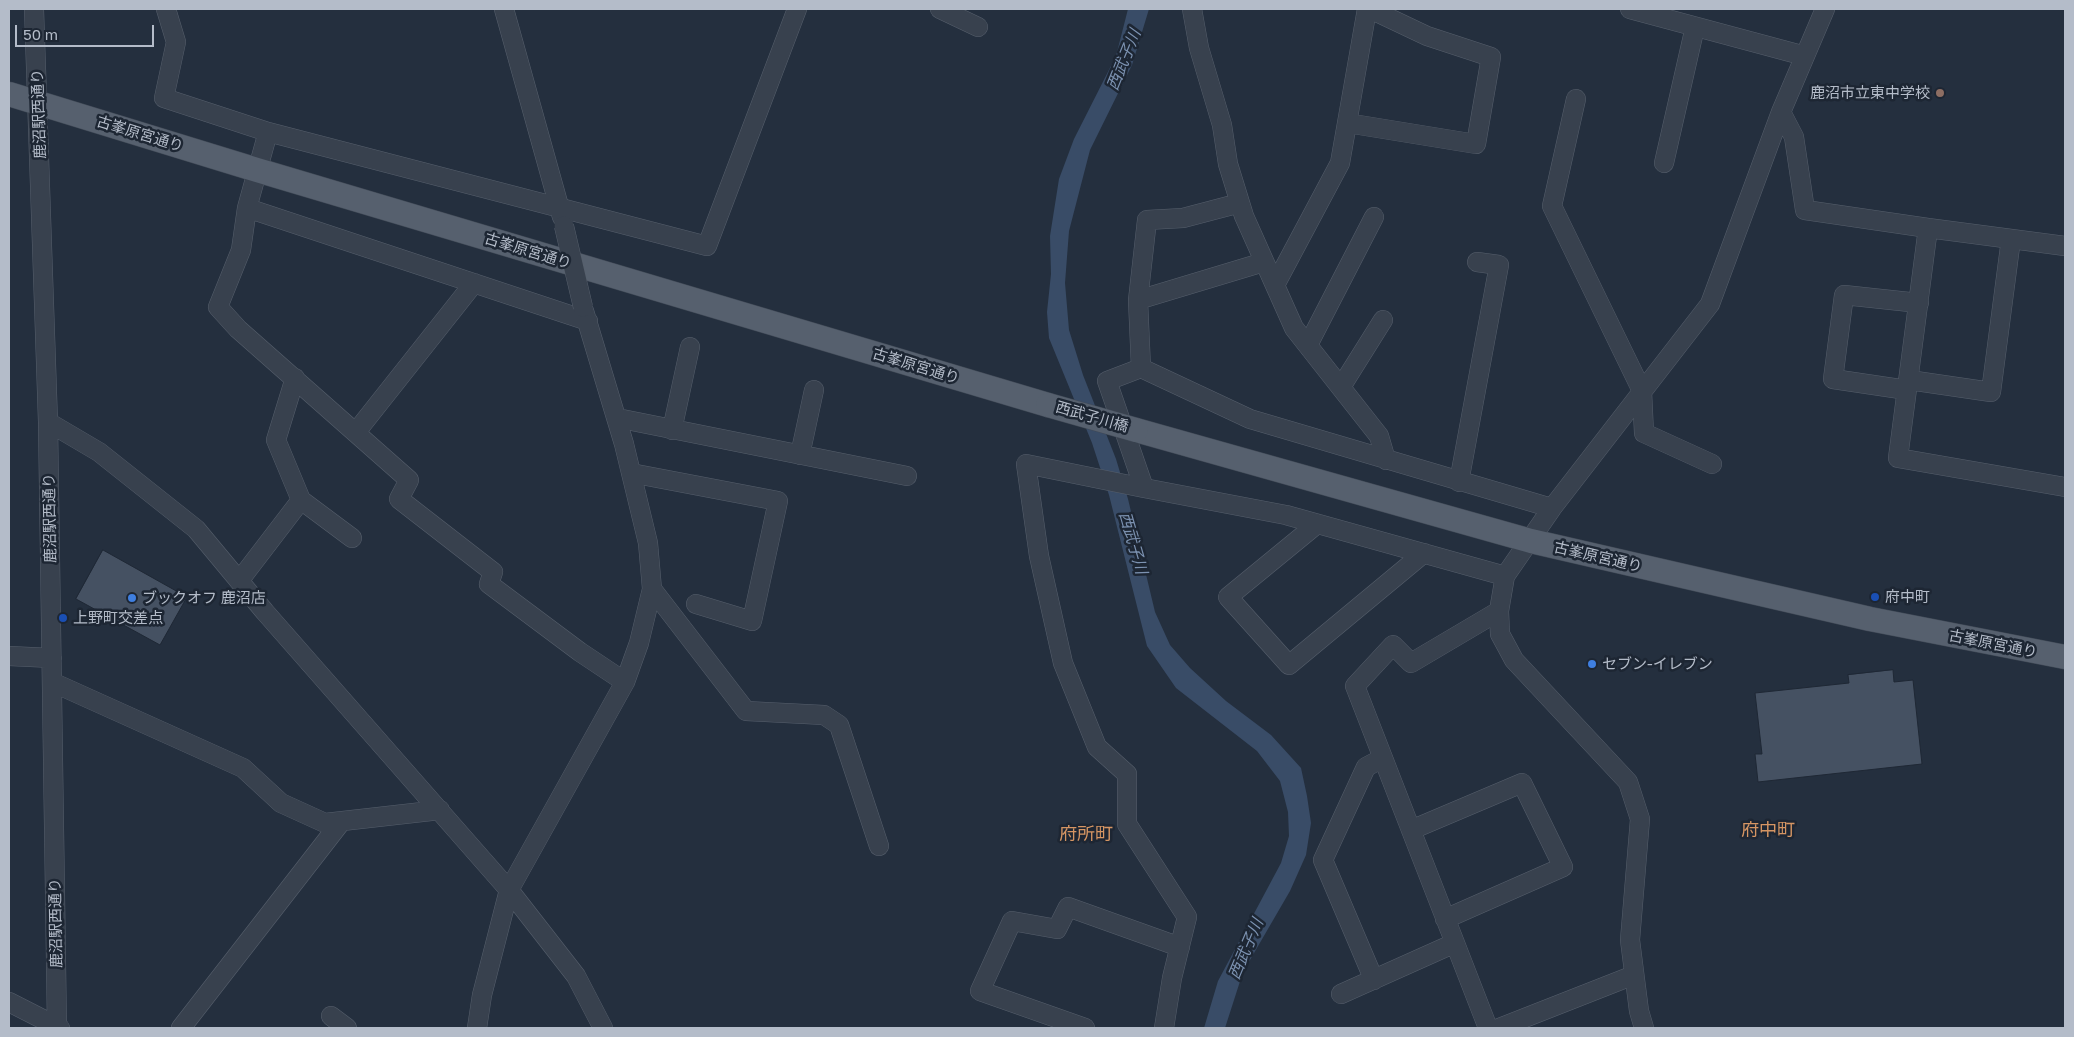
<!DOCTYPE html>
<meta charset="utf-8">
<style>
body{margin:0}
#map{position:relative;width:2074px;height:1037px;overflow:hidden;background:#242f3e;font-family:"Golos Text",sans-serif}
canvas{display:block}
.frame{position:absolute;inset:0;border:10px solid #b4bcc9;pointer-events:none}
.scale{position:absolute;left:15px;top:25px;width:139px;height:22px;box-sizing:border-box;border:2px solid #b4bcc9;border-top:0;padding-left:6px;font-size:15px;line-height:18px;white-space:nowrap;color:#b4bcc9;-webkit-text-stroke:4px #1d2633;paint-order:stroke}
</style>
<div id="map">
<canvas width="2074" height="1037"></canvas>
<div class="frame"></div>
<div class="scale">50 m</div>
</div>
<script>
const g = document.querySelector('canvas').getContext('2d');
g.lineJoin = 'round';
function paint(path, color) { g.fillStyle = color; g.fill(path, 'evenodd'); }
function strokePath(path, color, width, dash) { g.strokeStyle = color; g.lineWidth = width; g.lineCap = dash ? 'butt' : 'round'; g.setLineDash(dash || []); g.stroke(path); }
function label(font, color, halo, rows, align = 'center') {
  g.font = font + ' "Golos Text","Noto Sans JP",sans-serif'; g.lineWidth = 5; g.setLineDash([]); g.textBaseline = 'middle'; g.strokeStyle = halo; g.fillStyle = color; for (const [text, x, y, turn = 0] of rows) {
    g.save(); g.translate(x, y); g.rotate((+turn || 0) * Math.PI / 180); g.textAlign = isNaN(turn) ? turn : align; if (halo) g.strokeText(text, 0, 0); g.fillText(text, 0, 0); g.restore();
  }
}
const water = new Path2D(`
 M1128,9H1149L1132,65L1090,150L1069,231L1065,283L1069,330L1083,375L1116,459L1128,499L1155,612L1170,645L1190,668L1226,701L1271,735L1301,768L1307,796L1311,823L1306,855L1290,891L1243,972L1225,1028H1204L1218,981L1281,863L1289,836L1288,812L1280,781L1257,751L1176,688L1147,646L1109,495L1092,443L1049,338L1047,312L1051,274L1050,236L1059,179L1074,139L1116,56Z`);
const building = new Path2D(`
 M103,550L187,597L160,645L76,599Z
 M1893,670L1894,682L1913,680L1922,764L1758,782L1755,754H1762L1755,693L1849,683L1848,675Z`);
const minor = new Path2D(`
 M34,9L48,422L57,1028
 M166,9L176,42L164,98L268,132
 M504,9L562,217
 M940,9L978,27
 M1192,9L1199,48L1222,125L1228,164L1244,216L1294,328L1379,436L1386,460
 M1630,9L1805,56
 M1576,99L1552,206L1642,391L1644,433L1712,464
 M1781,112L1794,137L1805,210L1928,228L1898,458L2065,487
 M1347,123L1476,144L1491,57L1427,36L1370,9
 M1664,163L1695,27
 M247,208L241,250L218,307L238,329L409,480L399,499L493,572L489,584L580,652L625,682
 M1928,228L2065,246
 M1275,285L1340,163L1367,9
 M1138,300L1264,262
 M588,321L247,208L268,132L707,246L797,9
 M1308,345L1374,217
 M1141,368L1138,300L1147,220L1183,218L1240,203
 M295,378L276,440L301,500
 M1909,380L1991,392L2011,239
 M1341,387L1383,320
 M1907,390L1833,379L1844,295L1919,303
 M617,418L907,476
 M48,422L99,452L196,529L265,612L509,890L576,976L603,1028
 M672,430L690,347
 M356,432L474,283
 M800,455L814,390
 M631,473L778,501L752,621L696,604
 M1459,482L1499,265L1477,262
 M1144,488L1026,464L1039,556L1063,663L1097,747L1127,774V824L1187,917L1172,978L1164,1028
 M1317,524L1228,597L1289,665L1424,553
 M1505,576L1286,515L1144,488L1107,381L1141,368L1250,419L1552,508
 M239,581L301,500L352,538
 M652,589L746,711L824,715L839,725L879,846
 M9,656L52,658
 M52,682L243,768L281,803L325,823L440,810
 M1411,830L1522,783L1563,867L1445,919
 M1374,980L1323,860L1366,767L1383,758
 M1341,994L1455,943
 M9,1002L60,1028
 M331,1016L347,1028
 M181,1028L341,822
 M477,1028L482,995L509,890L625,682L639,643L652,589L648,543L624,444L584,311
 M1085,1028L980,991L1012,921L1057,929L1068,907L1180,947
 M1488,1028L1355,686L1393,645L1411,663L1499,611
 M1499,1028L1634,975
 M1644,1028L1639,1011L1630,940L1640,819L1628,782L1514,660L1500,634L1499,611L1505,576L1552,508L1710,304L1781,112L1825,9`);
const major = new Path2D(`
 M9,94L257,170L1048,405
 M1136,430L1531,541L1870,619L2065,657`);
const minorBridge = new Path2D(`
 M564,226L583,307`);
const majorBridge = new Path2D(`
 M1048,405L1136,430`);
const markers = [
 [1940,93,5,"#8d6e63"],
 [1875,597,5,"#1a4fb4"],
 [132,598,5,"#3f7fe0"],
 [63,618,5,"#1a4fb4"],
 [1592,664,5,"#3f7fe0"]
];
const poiNames = [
 ["鹿沼市立東中学校",1930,93,"right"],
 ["府中町",1885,597],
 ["ブックオフ 鹿沼店",142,598],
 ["上野町交差点",73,618],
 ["セブン-イレブン",1602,664]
];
const streetNames = [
 ["鹿沼駅西通り",39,114,-92],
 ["古峯原宮通り",140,134,17],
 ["古峯原宮通り",528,251,17],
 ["古峯原宮通り",916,366,17],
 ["西武子川橋",1092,417,16],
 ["鹿沼駅西通り",50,518,-91],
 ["古峯原宮通り",1598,557,13],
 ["古峯原宮通り",1993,644,11],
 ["鹿沼駅西通り",56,923,-91]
];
const waterNames = [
 ["西武子川",1124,60,-68],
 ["西武子川",1133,543,74],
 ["西武子川",1246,949,-67]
];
const quarterNames = [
 ["府中町",1768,830],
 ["府所町",1086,834]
];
paint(water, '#394c67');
paint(building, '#455162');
strokePath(building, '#1f2835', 1);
strokePath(minor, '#565f6c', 20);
strokePath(major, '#414a57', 25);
strokePath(minor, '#38414e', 19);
strokePath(major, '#56606e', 24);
strokePath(minorBridge, '#565f6c', 20, []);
strokePath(majorBridge, '#414a57', 25, []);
strokePath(minorBridge, '#38414e', 19);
strokePath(majorBridge, '#56606e', 24);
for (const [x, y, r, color] of markers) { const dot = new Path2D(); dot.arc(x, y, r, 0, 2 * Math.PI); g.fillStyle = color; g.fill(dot); strokePath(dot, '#1d2633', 2); }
label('15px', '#b4bcc9', '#1d2633', poiNames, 'left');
label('15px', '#b4bcc9', '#1d2633', streetNames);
label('italic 16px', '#7c92b1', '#1d2633', waterNames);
label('18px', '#d59563', '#1d2633', quarterNames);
</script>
